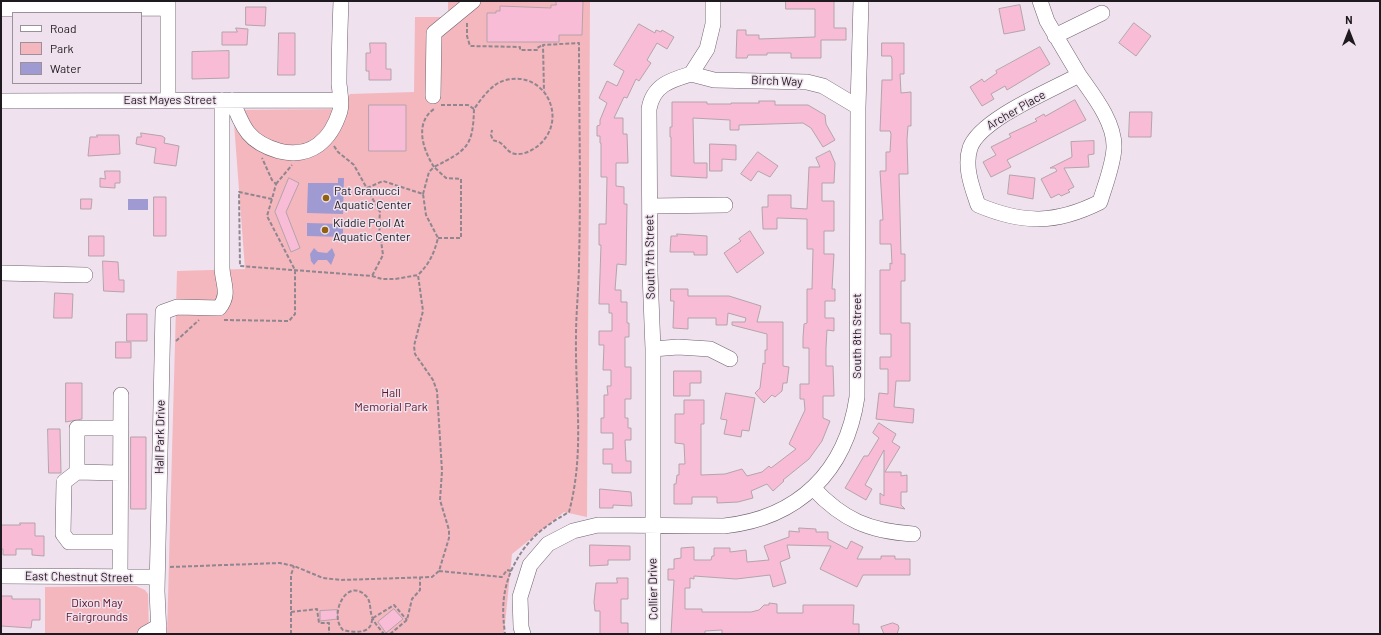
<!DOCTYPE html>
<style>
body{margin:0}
#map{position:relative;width:1381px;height:635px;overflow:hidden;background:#efe1ed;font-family:Barlow,sans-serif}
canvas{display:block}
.frame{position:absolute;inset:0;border:2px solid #1f1a1f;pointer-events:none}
.legend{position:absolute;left:12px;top:12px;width:130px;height:72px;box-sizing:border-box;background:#efe1ed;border:1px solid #9c919b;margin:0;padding:5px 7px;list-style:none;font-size:12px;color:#1f1a1f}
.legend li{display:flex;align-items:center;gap:8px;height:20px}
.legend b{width:20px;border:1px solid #9c919b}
.north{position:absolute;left:1329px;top:12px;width:40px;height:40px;-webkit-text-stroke:3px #efe1ed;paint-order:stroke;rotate:0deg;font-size:11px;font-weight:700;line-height:16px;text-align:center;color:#1f1a1f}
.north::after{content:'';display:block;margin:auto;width:14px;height:18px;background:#1f1a1f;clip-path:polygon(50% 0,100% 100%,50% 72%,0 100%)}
</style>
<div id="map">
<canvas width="1381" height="635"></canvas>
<div class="frame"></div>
<ul class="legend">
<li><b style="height:5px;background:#fff"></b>Road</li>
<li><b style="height:11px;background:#f4b7be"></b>Park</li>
<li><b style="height:11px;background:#9f9ad1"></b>Water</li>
</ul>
<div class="north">N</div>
</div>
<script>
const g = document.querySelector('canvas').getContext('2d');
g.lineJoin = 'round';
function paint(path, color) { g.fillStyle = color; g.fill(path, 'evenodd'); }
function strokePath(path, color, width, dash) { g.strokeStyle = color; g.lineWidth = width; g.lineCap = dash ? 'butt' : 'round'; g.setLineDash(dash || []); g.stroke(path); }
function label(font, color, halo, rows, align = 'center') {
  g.font = font + ' Barlow,sans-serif'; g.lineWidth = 3; g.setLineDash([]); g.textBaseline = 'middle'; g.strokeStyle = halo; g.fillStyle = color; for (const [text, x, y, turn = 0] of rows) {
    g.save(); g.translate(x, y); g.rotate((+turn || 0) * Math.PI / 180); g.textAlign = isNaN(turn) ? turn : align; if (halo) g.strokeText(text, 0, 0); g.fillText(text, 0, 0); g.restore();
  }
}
const green = new Path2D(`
 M448,1H590L587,517L564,512L512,554L504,634H167L177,271L245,269L233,110L341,109L350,94L414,92L415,17H448Z
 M136,586L145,590L148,594L149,634H45V587Z`);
const water = new Path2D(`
 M338,178H344L343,214L307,213L308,183H338Z
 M128,199H148V210H128Z
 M307,223L343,224V237L307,236Z
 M314,248L318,252L327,253L332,248L335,255L331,265L327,260H318L314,265L311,261L310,254Z`);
const building = new Path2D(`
 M556,1H583L582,35H559V42H487V13H496V11H500V6L551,8V5H556Z
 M786,1H834V28H846V40H821V58H791V53H767V55H748L747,58H736L737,30H746V35H759V39L815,37V9H786Z
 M1020,5L1025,30L1004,34L999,9Z
 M246,7H266L265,26L246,25Z
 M1134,23L1151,36L1136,56L1119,43Z
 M639,24L655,33L656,30L661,32L662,30L674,37L667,49L657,43L647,60L651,63L639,81L636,79L627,98L624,97L614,118H623V134H627L628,163H616V186L624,187V204H627L626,265L617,264L615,290H621V302H627V323H629V337H625V367H631V399H625V418H628V428H631V440H625L626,461H631V473H612V464H603V449H613V433H601V418H604V395H608L607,386H611V370H603L604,345H599V331H612V313H609V304H599L601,245H599V224H606L607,177H601V143H600V136H597V126L600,125V120L607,103L599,98L607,81L617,86L624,71L614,65Z
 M236,28L248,29L247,45H222V32H237Z
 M279,33H295V75H278Z
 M370,43H386V69H391V80H369V71H366V53H370Z
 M882,43H904V74H900L901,93L911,92V126H908L907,140L908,174H899L901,254H905V281H901V323H910V381H896L894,407L914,409L913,423L876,419L879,393L888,394V369H880V357H891V334H880V270H890V263L892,264L891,244H880V220H883L880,171H886V152H890L891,134L890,131H880L882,80H892V59L891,56H882Z
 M1040,47L1050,64L1007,90L1005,86L991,94L994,99L982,106L970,87L982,79L984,82L997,73L996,71Z
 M229,51V78L192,79V52Z
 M1075,100L1086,120L1007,160L1011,167L991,177L983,162L996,155L991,147L1011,137L1009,134L1037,121L1035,119L1044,114L1045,116Z
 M759,101H775V105H808L825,115L826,124L835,140L823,147L811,128L803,123L739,125V130H730V120L693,118L694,163H707V178L671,176V137H670V127H672V102H707V104H731V103H759Z
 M369,105H406V151H369Z
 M1130,112H1152L1151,137H1129Z
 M141,133L162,136L165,138L164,143L179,146L176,166L154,163L156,148L136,144L137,137H141Z
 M97,135H119L120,154L88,156L90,137H97Z
 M1094,141V154L1088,155L1089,167L1064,168L1074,187L1068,190L1070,192L1061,196L1059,194L1051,198L1041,179L1057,171L1055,168H1050L1072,157L1071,142Z
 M710,144L736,145V160L722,159V171H710Z
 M830,151L835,163L834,183H822V201H834V231H824V254H834L832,289H835V301H825V318H834V331L827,330L826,348V366H833L834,396H823V418L830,421L822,441L809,459L783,480L784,481L773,491L767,484L751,491L753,498L738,502L717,503V497H692V504H674V484H676L677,475H679V464H685L684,444L675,443V414H684V400H704V424H701V475L725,474L742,469L747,476L762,472L769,466L771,468L796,449L789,444L805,410L804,399H800V384H809V348H803V338L804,324L807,323V289H812L813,249H807V219L777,218V229H763L762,207H768V195H791V208L807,209L809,167H820L816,158Z
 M758,152L778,166L770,177L758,171L751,181L741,174Z
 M105,171H120V183H115V188L100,187V178L105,179Z
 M1010,175L1035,178L1033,199L1008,194Z
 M289,178L299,183L286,212L300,248L291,252L275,212Z
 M154,197H166V236H154Z
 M81,199H92L91,209H81Z
 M750,231L764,253L737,273L724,253L741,241L739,239Z
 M677,234L707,236V255H694V252H670L671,236H677Z
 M89,236H104V256H89Z
 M103,261L118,262L119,280H124V292L104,291Z
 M671,289H688V296H729L761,306L757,322H783V366L789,367L787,383H783L782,391L775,397L772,395L764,403L755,393L760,388L763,363L765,364V350H767V334L732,325V322H745L746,318L728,313L727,325H716V318H688V329L673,328L674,301H671Z
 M55,293L73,294L72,318H54Z
 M127,314H147V341H127Z
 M116,342H131V358H116Z
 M674,371H701V383H690V396H674Z
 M66,383H82V419L66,422Z
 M726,393L755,398L749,431L742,430L741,437L724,434L727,420L721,419Z
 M879,423L896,434L892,442L900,447L885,472H901V476L907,475V492H901V505L905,509L880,504V493L884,496V450L865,485L872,489L866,500L845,488L864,456H868L879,438L873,433Z
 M48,429H60L61,473H49Z
 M131,437H146V509H131Z
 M600,489L631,492L632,506L613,505V508H600Z
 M20,523H35V536H44V556L32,555V549H16V555H3V549H1V525H20Z
 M799,528L816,529V532H828V539L847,549L851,541L863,547L857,559H881V556H895V559H910V575H863L857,587L820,569L831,546L787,545L790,558L780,562L786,583L773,587L770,575L736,579L694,576V579L690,578V588H685V609H702V612H751L759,610L764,605H769V603L777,604V613H803V605H854L853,624H859V634H722V630L705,631V634H671L674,580H668V569H674V559L681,558V548L694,547V560H711L712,556H714V548H730V552L746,550L747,562L769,560L764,546L789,537V531L799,532Z
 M590,545L630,546V560H608V565L590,566Z
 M617,578H628V599H621V623H628V634H600V611H595L594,602L596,583H617Z
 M1,596H12V599H40V620H32L31,628L1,626Z
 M394,609L403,619L386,633L378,622Z
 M337,610L338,619L320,621V611Z
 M893,623L898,625L899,628L897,634H884L881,627Z`);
const path = new Path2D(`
 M467,23V36L470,46L520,47V50H537V48L543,45
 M441,105H468L474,109C482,98 492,83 506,80C545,70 569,119 539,145C533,150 524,155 516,154C507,153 506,146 499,142C497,141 495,141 493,140L491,135L492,130
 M334,146L338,152L354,165L380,212L379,226L383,255L372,276
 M276,184L292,165
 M367,188L383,181L423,194L426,215L438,238C434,254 429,264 418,275
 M423,194L429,172L434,167C423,150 414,123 434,109
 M438,238H461V179L446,178L434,167C467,150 473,147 474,109
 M224,320L289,321L295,314V270L267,216L272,199
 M176,341L199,320
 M170,567L280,563L294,566L323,578L341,580L432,577L439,571L449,538V530L440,500L442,471L437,391L433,380L415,354L414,346L423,311L418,275L395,279H382L372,276L240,266L239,192L272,199L276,184L272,180L262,158
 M439,571L502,577L507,570L511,571C502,594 502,610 505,634
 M511,571C525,541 541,528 569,512C585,452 575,397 576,337C576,311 579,286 579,261C581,188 579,115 579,43L543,45L544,91
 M291,612L317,609L319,623H329V634
 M373,618L394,605L407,620
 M372,619C372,634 355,633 343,630C328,615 347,576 366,596C372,602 369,612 373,619C375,624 380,629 384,634
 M291,634V575L294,566
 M390,634L407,620L412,599L420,590V578`);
const minor = new Path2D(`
 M1040,1L1047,21L1079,75
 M1,9L168,8
 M1055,36L1102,13
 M691,74L714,80L807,82L823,86L858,107
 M1079,75C1093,95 1115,122 1114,148C1113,166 1105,185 1100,202C1056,224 1023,224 978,205C972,187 964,167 970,148C980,119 1052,90 1079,75Z
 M433,96L434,33L473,1
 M168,100V1
 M232,100C243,128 248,142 279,151C311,159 331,140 340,111C342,103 340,92 339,84C339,56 340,28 341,1
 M1,101L340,100
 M650,206L725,205
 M1,273L85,275
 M653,349L678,347L710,349L730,359
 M76,472L120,473
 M813,488C843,520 869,531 913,534
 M120,542H69L63,534L64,482L77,472V428H121
 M1,576L157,577
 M120,577L121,395
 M145,634L159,626
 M159,634L157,591L163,312L177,307L219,308C231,294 222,282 222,267V100
 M523,634L521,627L520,597L530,565L548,544L573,531L598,525L724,526C798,518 846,472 857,397L858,107L861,1
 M653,634V349L650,273L649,109C653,85 671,80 691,74L707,49L713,24V1`);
const markers = [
 [326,198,4,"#91610f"],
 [325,230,4,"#91610f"]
];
const streetNames = [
 ["Birch Way",777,81,2],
 ["East Mayes Street",170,100],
 ["Archer Place",1016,110,-30],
 ["South 7th Street",650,257,-91],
 ["South 8th Street",857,336,-90],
 ["Hall Park Drive",160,437,-89],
 ["East Chestnut Street",79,577,1],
 ["Collier Drive",653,589,-91]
];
const poiNames = [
 ["Pat Granucci",334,191],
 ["Aquatic Center",334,205],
 ["Kiddie Pool At",333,223],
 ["Aquatic Center",333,237]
];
const parkNames = [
 ["Hall",391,393],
 ["Memorial Park",391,407],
 ["Dixon May",97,603],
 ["Fairgrounds",97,617]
];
paint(green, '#f4b7be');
paint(water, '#9f9ad1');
paint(building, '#f9bcd7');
strokePath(building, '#b4a3aa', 1);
strokePath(minor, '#6e626d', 16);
strokePath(path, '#90868f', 2, [4, 2]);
strokePath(minor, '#fff', 15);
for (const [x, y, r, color] of markers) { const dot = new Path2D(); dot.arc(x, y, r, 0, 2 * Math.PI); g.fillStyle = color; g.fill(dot); strokePath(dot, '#efe1ed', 1.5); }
label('12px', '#1f1a1f', '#efe1ed', streetNames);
label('12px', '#1f1a1f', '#efe1ed', poiNames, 'left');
label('12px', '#5f1326', '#efe1ed', parkNames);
</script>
